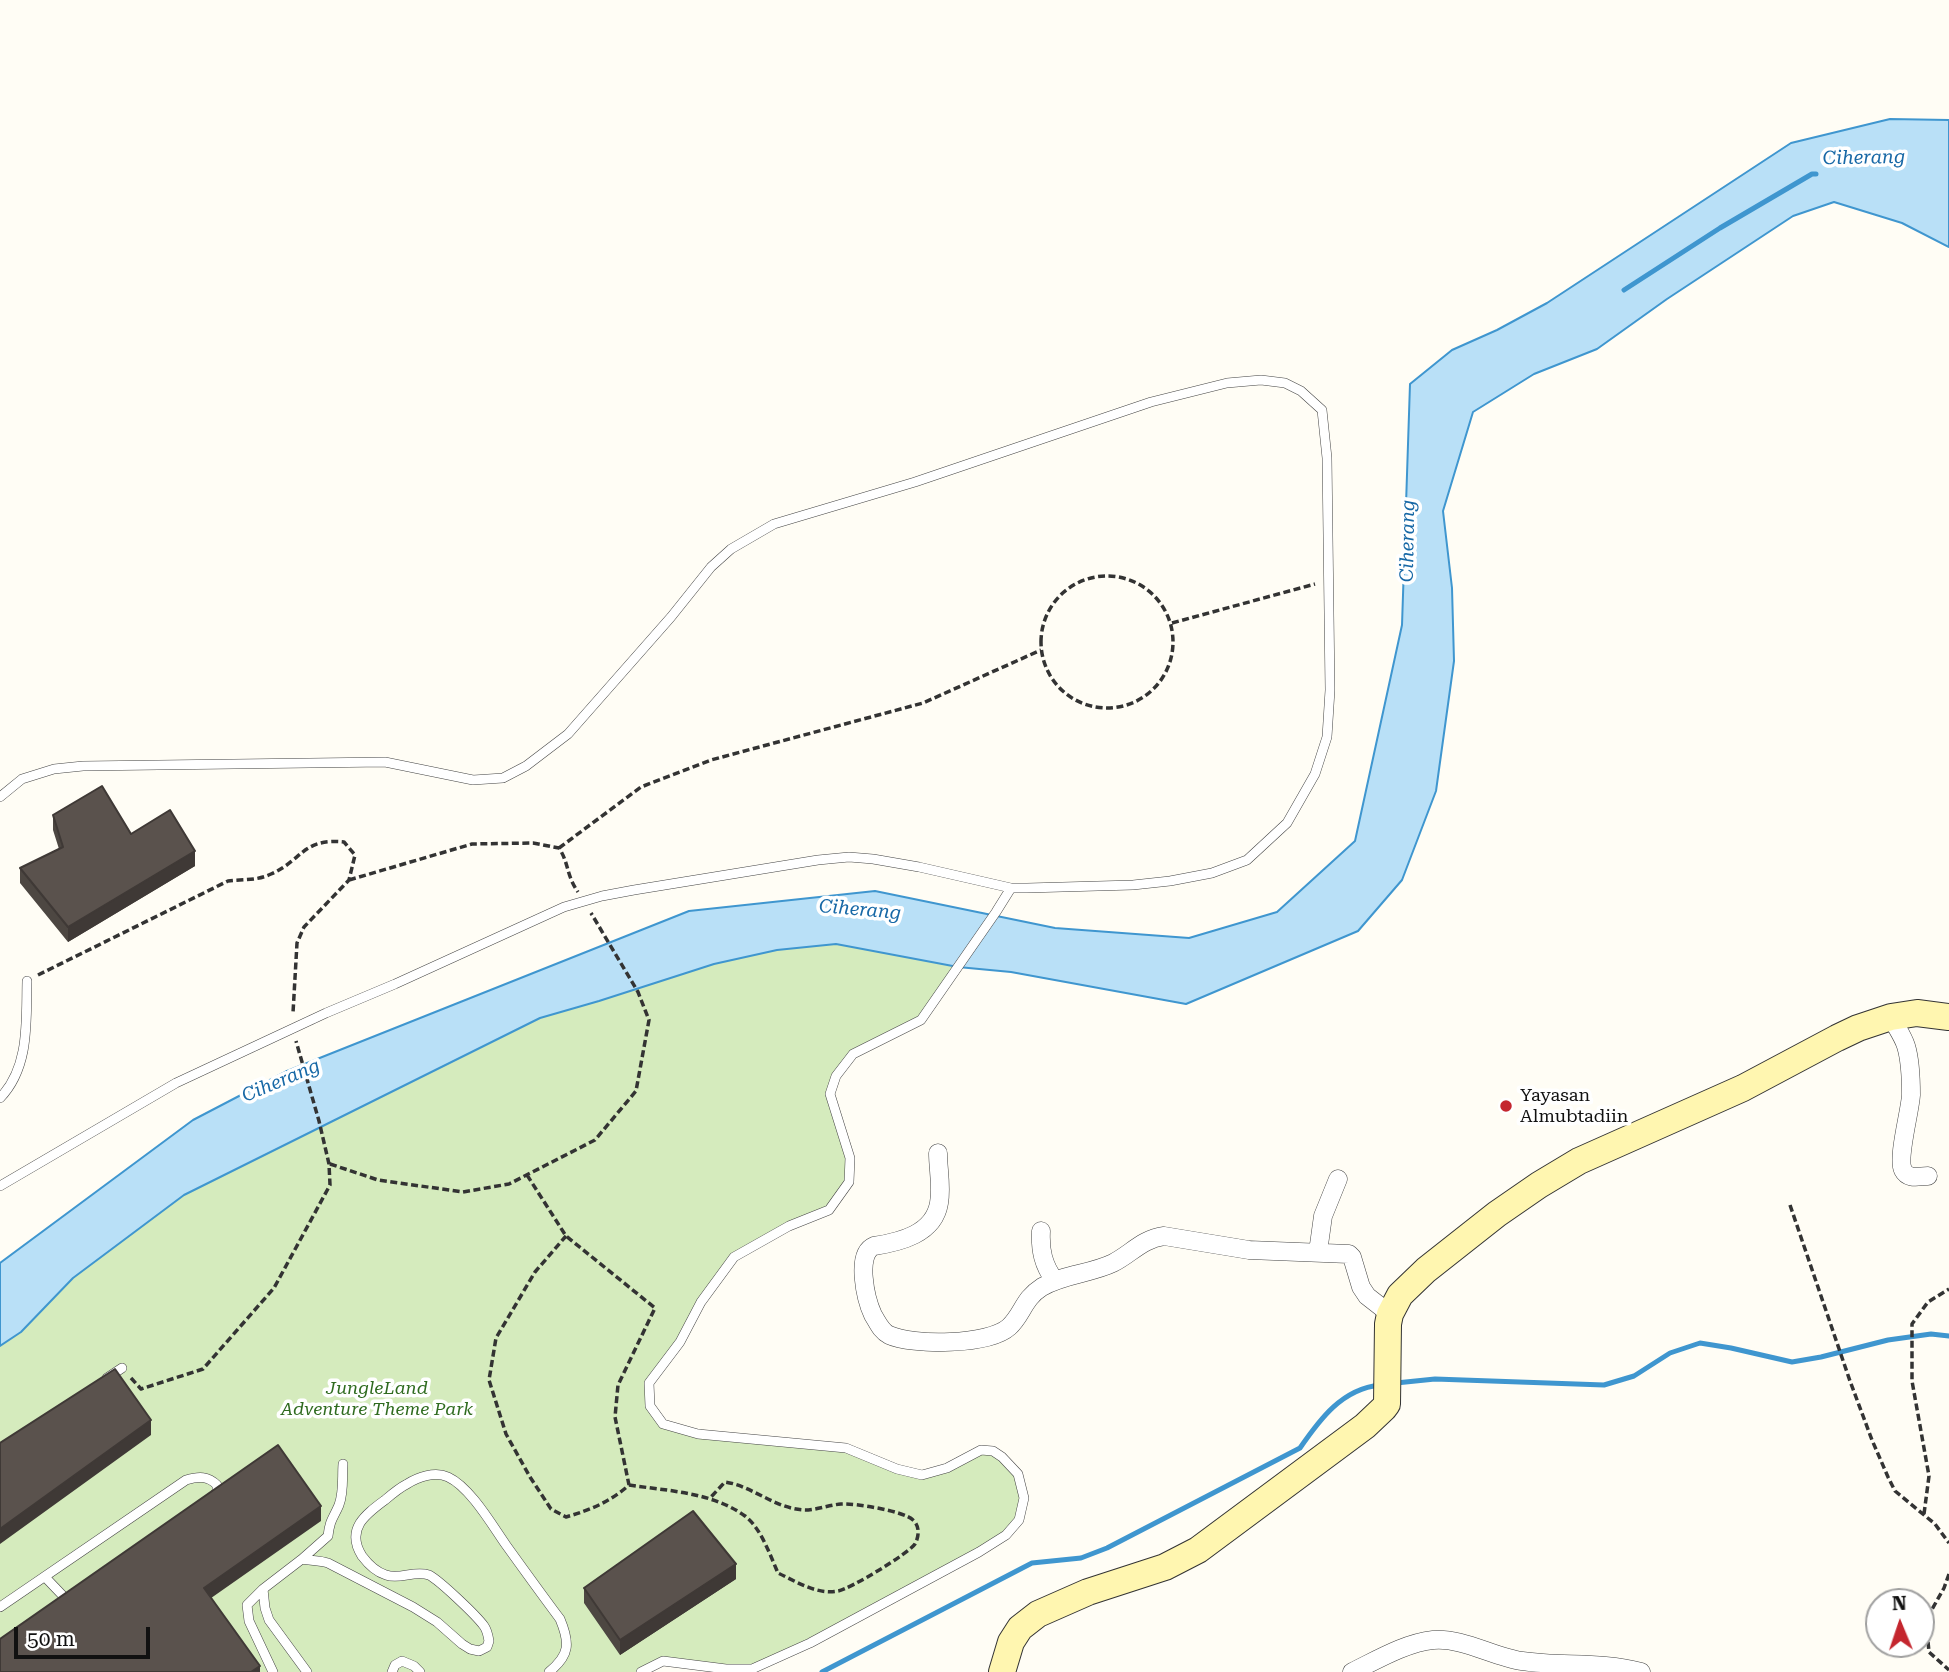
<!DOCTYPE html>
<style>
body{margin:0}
#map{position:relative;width:1949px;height:1672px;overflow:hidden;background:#fffdf5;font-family:"Roboto Serif",serif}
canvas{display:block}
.north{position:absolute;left:1865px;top:1588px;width:70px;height:70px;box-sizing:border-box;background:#fff;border:2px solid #a0a0a0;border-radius:50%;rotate:358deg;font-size:19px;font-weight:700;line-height:28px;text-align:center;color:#111}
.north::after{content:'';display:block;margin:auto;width:24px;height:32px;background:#c4262e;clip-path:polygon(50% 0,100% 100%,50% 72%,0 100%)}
.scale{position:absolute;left:14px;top:1627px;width:136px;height:32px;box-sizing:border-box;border:4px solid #111;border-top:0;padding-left:9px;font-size:21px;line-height:24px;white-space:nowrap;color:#111;-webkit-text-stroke:5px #fff;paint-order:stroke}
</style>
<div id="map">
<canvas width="1949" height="1672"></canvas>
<div class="north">N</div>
<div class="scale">50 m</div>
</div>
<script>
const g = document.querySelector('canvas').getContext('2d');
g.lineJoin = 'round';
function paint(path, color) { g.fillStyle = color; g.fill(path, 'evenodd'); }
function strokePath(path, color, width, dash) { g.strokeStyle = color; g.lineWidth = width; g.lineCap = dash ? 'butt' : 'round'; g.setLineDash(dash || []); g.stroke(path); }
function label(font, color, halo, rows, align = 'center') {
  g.font = font + ' "Roboto Serif",serif'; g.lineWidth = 7; g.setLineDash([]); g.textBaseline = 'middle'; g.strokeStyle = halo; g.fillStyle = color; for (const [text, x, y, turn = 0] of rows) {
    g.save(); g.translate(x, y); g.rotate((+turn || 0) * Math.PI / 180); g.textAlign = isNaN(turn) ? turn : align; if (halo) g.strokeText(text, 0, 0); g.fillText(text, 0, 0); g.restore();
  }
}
const green = new Path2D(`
 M836,944L958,967L921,1020L853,1054L830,1095L850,1158L849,1182L829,1210L734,1257L650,1383V1406L663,1424L697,1434L846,1448L922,1475L981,1450L993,1451L1018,1474L1024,1498L1019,1520L1006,1535L752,1669L663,1661L641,1672H0V1346L21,1332L73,1278L184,1195L355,1103L540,1018L599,1001L713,964L777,950Z`);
const water = new Path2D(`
 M1890,119L1949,120V247L1902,223L1834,202L1793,216L1667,299L1597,349L1534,374L1473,412L1443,511L1452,588L1454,661L1436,791L1402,880L1358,931L1186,1004L1011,972L958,967L836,944L777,950L714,964L599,1001L540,1018L184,1195L73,1278L21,1332L0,1346V1263L193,1120L287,1071L689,911L875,891L1055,928L1189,938L1277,912L1355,841L1402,625L1410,384L1452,350L1497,330L1547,303L1791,143Z`);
const stream = new Path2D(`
 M1624,290L1720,228L1812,174H1816
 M1396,1383L1435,1379L1604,1385L1634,1376L1670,1353L1700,1343L1731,1348L1792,1362L1821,1357L1888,1340L1931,1334L1949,1336
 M822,1672L1032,1563L1081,1558L1107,1548L1300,1448C1320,1419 1342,1389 1380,1385`);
const path = new Path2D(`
 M1041 642a66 66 0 1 1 132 0a66 66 0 1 1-132 0Z
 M1172,623L1315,584
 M559,848L641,787L711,760L923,703L1041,650
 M349,880L472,844L533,843L559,848C569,863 566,875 578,892
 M38,975L228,881C242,879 257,881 271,874C303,860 302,838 344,842L355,855L349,880L304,927L297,943L293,1013
 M330,1164L378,1180L463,1192L509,1184L595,1140L636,1091L649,1020L638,992L591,913
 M527,1175L566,1236L655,1308L618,1385L615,1417L629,1485C610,1502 590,1510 566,1517L551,1509L530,1477L506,1434L489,1380L496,1338L535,1272L566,1236
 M1790,1205L1850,1381L1872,1440L1888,1477L1895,1491L1935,1524L1949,1543
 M131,1378L141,1389L203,1369L274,1288L330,1185L329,1164L319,1121L296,1041
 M629,1485C668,1491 712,1492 745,1516C761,1528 770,1555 778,1573C797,1582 817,1595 838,1591C850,1589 908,1554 915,1544C919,1537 920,1526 913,1520C904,1511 854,1503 841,1504C829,1505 816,1510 805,1510C775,1509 753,1486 725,1482L710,1498
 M1924,1514L1929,1476L1912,1381V1324L1928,1302L1949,1289
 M1949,1574L1944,1588L1926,1620L1929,1652L1949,1670`);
const lane = new Path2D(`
 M0,797L22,779L54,769L83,766L385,762L473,780L503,778L526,766L568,734L671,617L711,567L731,549L774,524L915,482L1151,402L1227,383L1261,380L1285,383L1301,391L1322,410L1327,458L1330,690L1327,737L1315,774L1287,823L1247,860L1212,873L1170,881L1133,885L1027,888H1011L919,867L873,859L849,857L818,860L634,890L602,896L564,907L395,984L326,1013L176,1083L0,1186
 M0,1098C30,1067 26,1021 27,981
 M107,1378L122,1368
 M343,1464C342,1477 344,1492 339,1505C333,1519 330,1519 328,1536L302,1559C312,1561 319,1560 328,1563L413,1607L437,1622L462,1644L470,1649L479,1651L487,1647L489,1641C488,1635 487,1630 484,1626C476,1615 439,1580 429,1575C414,1570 400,1580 386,1575C376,1572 368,1564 362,1556C345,1529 366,1514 385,1500C392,1494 399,1488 407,1484C418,1477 435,1471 448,1477C470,1487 492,1525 506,1545C524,1570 542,1595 560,1619C570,1643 570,1655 549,1672
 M45,1577L66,1599
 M263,1589L265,1608L269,1620L307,1672
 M0,1607L186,1480C199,1476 208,1476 217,1485V1491L214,1496
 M273,1672L249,1621L247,1605L263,1589L302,1559
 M392,1672L395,1665L402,1661L414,1666L420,1672
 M641,1672L663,1661L726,1669H752L810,1643L979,1552L1006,1535L1019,1520L1024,1498L1018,1474L1002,1457L993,1451L981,1450L947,1468L922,1475L897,1469L846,1448L698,1434L663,1424L650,1406L649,1383L680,1342L701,1302L734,1257L789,1226L829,1210L849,1182L850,1158L830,1094L836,1076L853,1054L921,1020L996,912L1011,888`);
const street = new Path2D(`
 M1891,1017C1896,1027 1903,1036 1906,1046C1910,1059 1911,1082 1911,1095C1910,1112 1897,1158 1903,1170C1908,1180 1919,1176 1928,1176
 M938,1153C938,1169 942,1187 939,1203C934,1234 900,1242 874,1246C855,1254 866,1300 873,1315C878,1323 881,1331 889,1335C913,1346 989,1345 1009,1327C1023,1314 1023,1299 1042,1287C1064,1274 1090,1274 1113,1263C1131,1254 1142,1239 1164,1236L1249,1250L1349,1254L1352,1257L1361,1287L1367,1296L1390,1314
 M1041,1231C1040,1250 1043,1265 1055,1281
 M1318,1252L1323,1216L1338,1179
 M1352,1672C1377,1660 1405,1643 1433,1640C1461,1637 1494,1657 1522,1661C1562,1667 1600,1661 1641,1672`);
const secondary = new Path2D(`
 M1002,1672L1011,1642L1020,1628L1038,1614L1088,1592L1165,1567L1198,1550L1365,1426L1384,1408L1387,1404L1388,1324L1390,1314L1400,1295L1426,1270L1497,1214L1539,1185L1579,1161L1743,1088L1837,1038L1858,1028L1891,1017L1917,1013L1949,1017`);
const wall = new Path2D(`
 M53,815L131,834L195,866L68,942L20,883V868L59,849L53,830Z
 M736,1579L620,1655L584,1603V1588Z`);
const shadedWall = new Path2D(`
 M195,851V866L68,942V927Z
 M151,1420V1435L0,1544V1529Z
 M321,1506V1521L204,1603V1588Z
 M736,1564V1579L620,1655V1640Z
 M260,1666V1672H251Z`);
const building = new Path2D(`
 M102,786L131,834L170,810L195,851L68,927L20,868L63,847L53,815Z
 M115,1369L151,1420L0,1529V1443Z
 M278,1445L321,1506L204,1588L260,1666L251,1672H0V1639Z
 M693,1511L736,1564L620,1640L584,1588Z`);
const markers = [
 [1506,1106,7,"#c4262e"]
];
const poiNames = [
 ["Yayasan",1520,1096],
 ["Almubtadiin",1520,1117]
];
const parkNames = [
 ["JungleLand",377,1389],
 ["Adventure Theme Park",377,1410]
];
const waterNames = [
 ["Ciherang",1864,158,-1],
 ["Ciherang",1408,541,-89],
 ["Ciherang",860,910,5],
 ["Ciherang",281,1081,-23]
];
paint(green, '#d5ebbd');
paint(water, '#b9e0f7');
strokePath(water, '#3f96cf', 2);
strokePath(stream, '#3f96cf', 5);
strokePath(lane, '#444', 10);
strokePath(street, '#444', 19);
strokePath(secondary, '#333', 28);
strokePath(path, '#333', 3.5, [7, 3.5]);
strokePath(lane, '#fff', 9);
strokePath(street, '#fff', 18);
strokePath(secondary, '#fff6b0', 26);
paint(wall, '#4d4742');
paint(shadedWall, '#3f3936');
paint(building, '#5a524d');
strokePath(building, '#3f3936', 2);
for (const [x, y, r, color] of markers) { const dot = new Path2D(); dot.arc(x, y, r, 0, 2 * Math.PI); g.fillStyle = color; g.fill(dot); strokePath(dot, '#fff', 2.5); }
label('18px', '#111', '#fff', poiNames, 'left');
label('italic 18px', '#2f6b1f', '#fff', parkNames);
label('italic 19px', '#1768a6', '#fff', waterNames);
</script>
